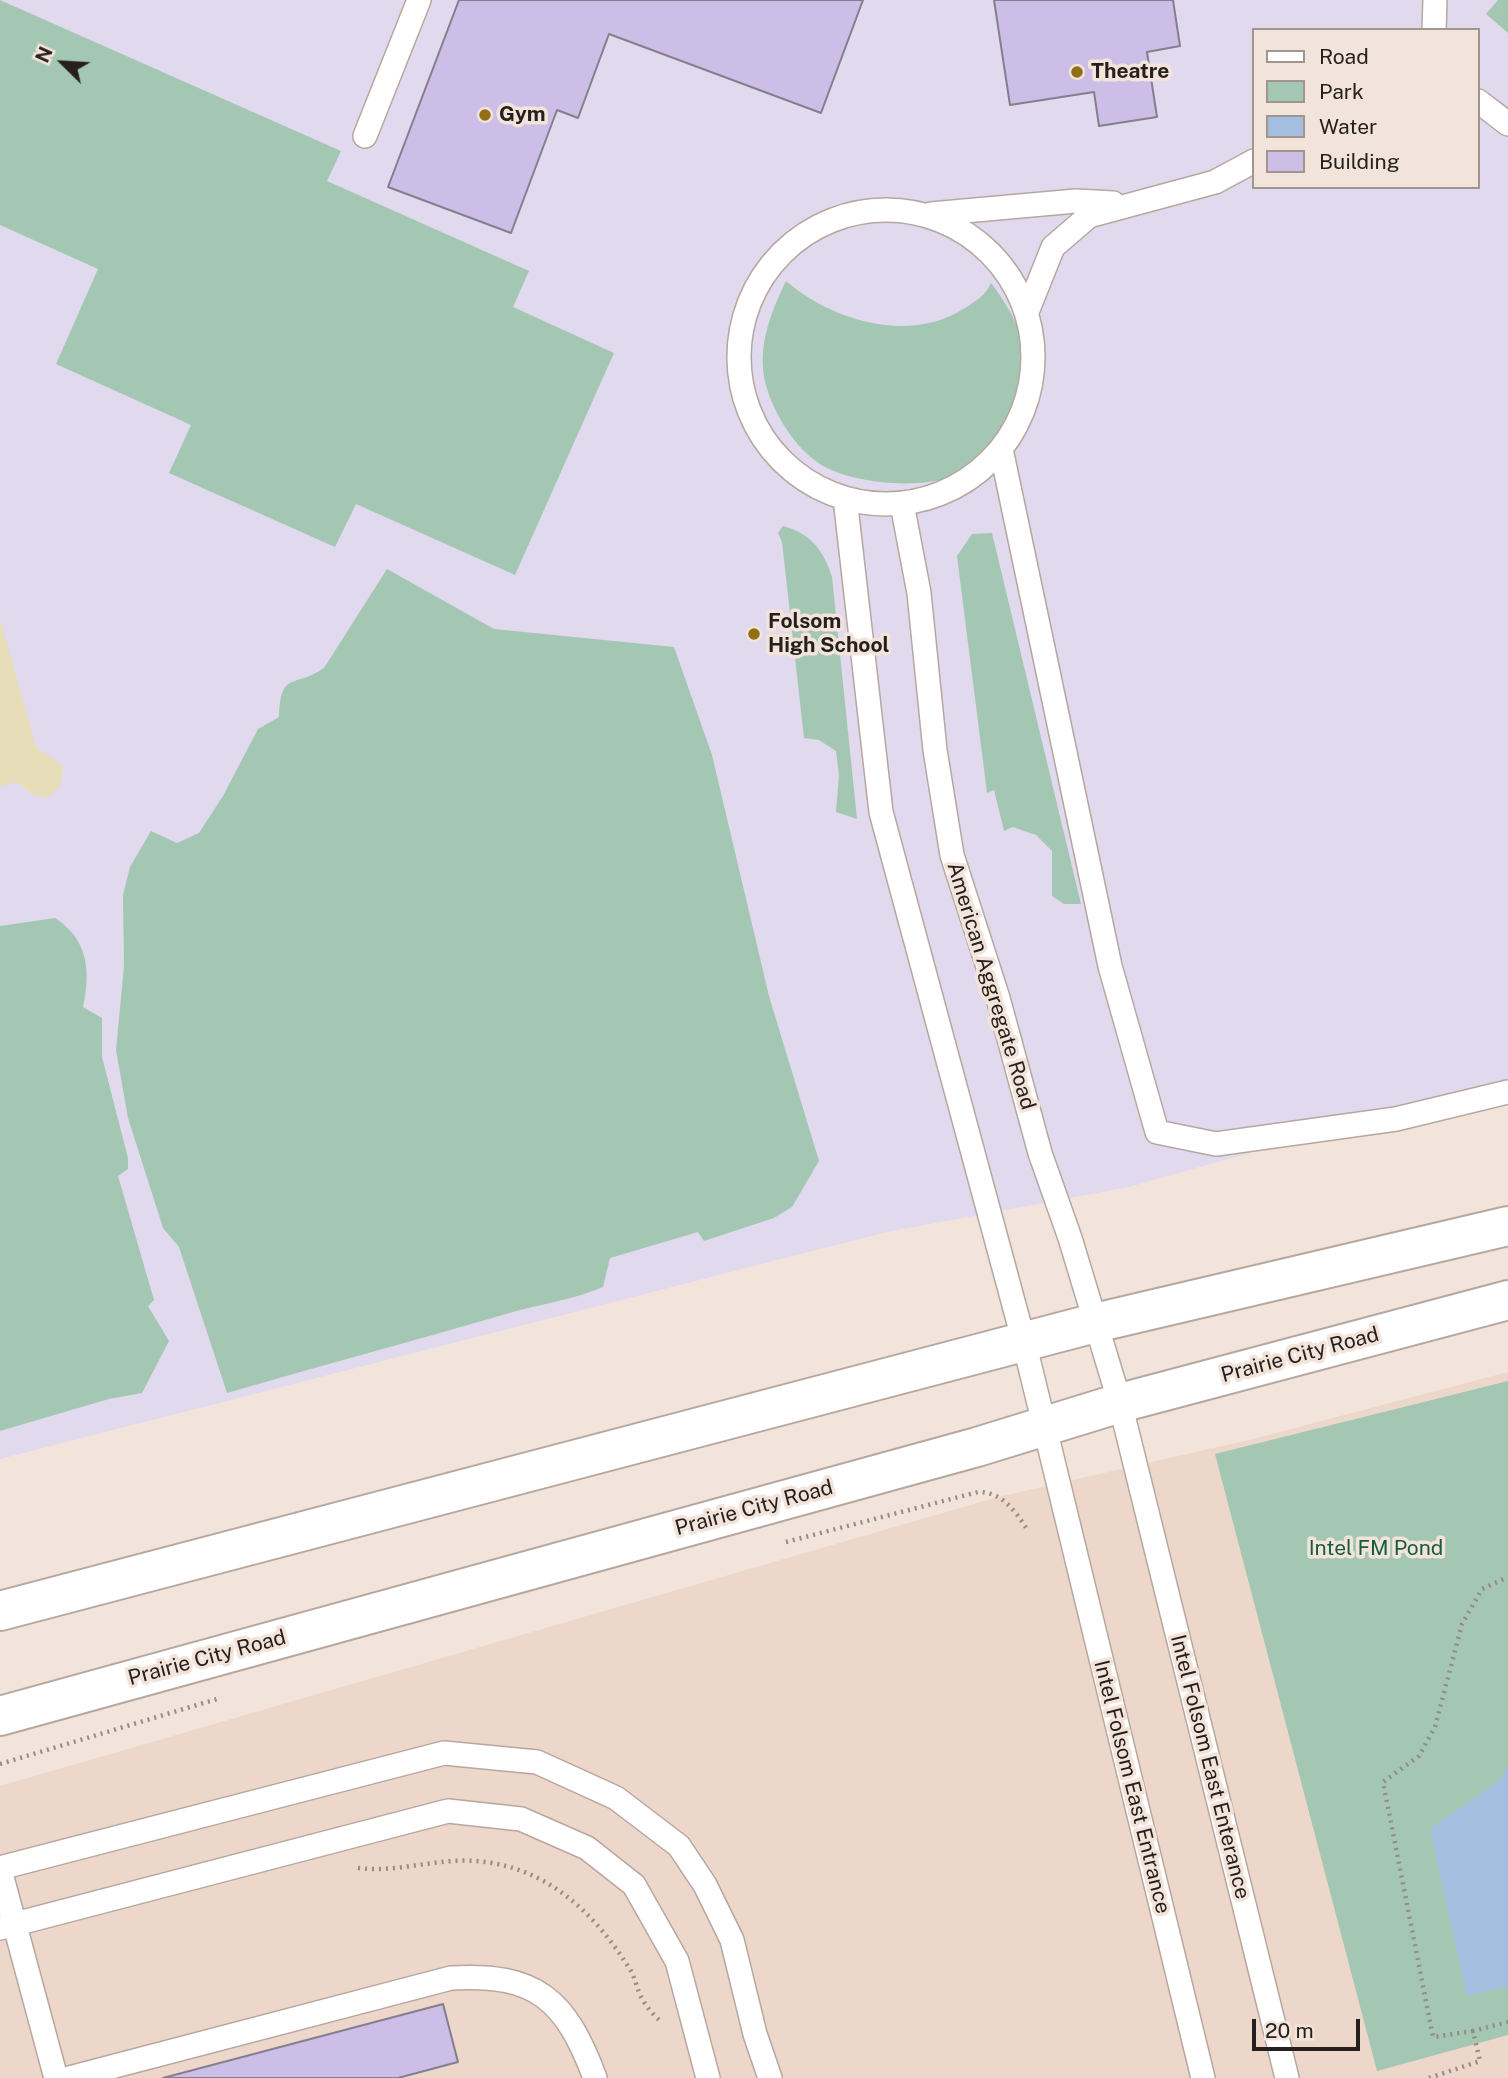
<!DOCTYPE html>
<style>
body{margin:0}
#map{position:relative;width:1508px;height:2078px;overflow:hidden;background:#f3e4db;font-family:"Public Sans",sans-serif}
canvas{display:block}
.legend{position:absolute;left:1252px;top:28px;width:228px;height:161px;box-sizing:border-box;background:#f3e4db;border:2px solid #a1968f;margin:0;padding:9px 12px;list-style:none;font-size:21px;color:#25201d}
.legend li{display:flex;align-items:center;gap:14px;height:35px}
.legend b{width:35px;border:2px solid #a1968f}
.north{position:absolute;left:28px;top:28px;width:70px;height:70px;-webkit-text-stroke:5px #f3e4db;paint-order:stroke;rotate:294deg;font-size:19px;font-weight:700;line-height:28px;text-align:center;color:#25201d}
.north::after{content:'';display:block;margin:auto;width:24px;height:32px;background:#25201d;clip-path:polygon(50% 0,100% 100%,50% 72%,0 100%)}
.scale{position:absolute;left:1252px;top:2019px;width:108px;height:32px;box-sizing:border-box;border:4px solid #25201d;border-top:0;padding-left:9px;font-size:21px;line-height:24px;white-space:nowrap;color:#25201d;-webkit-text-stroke:5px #f3e4db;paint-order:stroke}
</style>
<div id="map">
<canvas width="1508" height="2078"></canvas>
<ul class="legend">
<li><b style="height:9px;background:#fff"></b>Road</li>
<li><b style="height:19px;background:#a4c7b3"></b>Park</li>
<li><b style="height:19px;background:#a4bee0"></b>Water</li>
<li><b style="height:19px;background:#ccbee6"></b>Building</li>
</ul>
<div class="north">N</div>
<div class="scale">20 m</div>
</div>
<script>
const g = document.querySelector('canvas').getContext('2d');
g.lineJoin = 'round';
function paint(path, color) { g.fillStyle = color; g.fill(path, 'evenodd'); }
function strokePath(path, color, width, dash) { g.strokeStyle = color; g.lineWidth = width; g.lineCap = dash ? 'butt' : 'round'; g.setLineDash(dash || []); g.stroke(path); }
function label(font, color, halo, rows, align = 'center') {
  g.font = font + ' "Public Sans",sans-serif'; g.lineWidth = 7; g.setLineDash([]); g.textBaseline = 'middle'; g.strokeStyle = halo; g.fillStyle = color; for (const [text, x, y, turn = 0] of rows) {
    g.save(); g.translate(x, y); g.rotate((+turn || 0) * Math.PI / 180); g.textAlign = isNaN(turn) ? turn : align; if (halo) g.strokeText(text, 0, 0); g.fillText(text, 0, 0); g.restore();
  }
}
const built = new Path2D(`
 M1508,1372V2078H0V1786L998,1497L1253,1439Z`);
const education = new Path2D(`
 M0,0H1508V1080L1129,1187L887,1232L0,1459ZM1254,30H1478V187H1254Z`);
const green = new Path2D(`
 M0,0L341,151L327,181L529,271L513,307L614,353L515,575L356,504L335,547L169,473L191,425L56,364L98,269L0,225Z
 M1498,0H1508V33L1486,14Z
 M786,281C832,321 910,344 965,308C977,300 985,296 991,283C1021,323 1032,351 1015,400C1011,410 1009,422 1003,430C992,448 966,471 947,478C913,489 846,483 817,462C791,444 765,400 763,368C761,337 773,308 786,281Z
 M783,526C811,534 823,549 832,577L857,819L836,812L839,775L836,751L819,740L804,738L782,542L778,533Z
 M992,533L1081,904H1064L1052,896V851L1036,835L1013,827L1004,831L994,790L987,793L957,556L972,534Z
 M387,569L494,629L674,647L712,755L769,996L819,1161L792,1207L774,1218L704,1241L698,1232L610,1258L603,1287C570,1301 539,1304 506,1314C413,1341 320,1366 227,1393L179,1247L163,1228L128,1118L116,1050L124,966L123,895L130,867L151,831L177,843L199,833L223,796L258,729L279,717C281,670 293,689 324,668Z
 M55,918C88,939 91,971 83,1007L102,1018V1057L128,1158V1169L118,1176L154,1300L148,1306L169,1341L142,1393L109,1399L0,1431V926Z
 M1508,1381V2035L1377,2071L1215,1454Z`);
const sand = new Path2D(`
 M0,618L36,747L63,766L61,786L47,798L32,794L17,782L0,786Z`);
const water = new Path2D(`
 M1508,1766V1986L1467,1996L1430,1829L1499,1781Z`);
const building = new Path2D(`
 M459,0H863L821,113L609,34L578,118L557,110L511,233L388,187Z
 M994,0H1173L1180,46L1147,52L1157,117L1099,126L1094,92L1010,105Z
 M443,2004L458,2062L398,2078H163Z`);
const path = new Path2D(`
 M786,1542L978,1492C1003,1492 1016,1512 1028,1531
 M0,1764L217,1699
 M358,1868C397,1873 436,1858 475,1861C547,1866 595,1913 631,1971C636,1980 637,1991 643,2000C647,2008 654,2015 660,2021
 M1473,2031L1433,2037L1383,1782L1419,1756L1435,1727L1462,1624L1482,1589L1508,1577
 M1429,2078L1480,2061L1473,2031L1508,2022`);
const service = new Path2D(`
 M1434,30L1435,0
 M1478,101L1508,124
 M365,136L419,0
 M739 357a147 147 0 1 1 294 0a147 147 0 1 1-294 0Z
 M931,214L1076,201L1113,203
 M1027,312L1053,247L1089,216L1215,182L1254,161
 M1001,449L1110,966L1157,1132L1216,1144L1396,1119L1508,1092
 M845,498L881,812L1024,1342L1203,2078
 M902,504L919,593L935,750L952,855L998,998L1040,1153L1070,1238L1120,1403L1287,2078
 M0,1868L444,1753L537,1762L616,1798L679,1846L705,1885L732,1940L755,2034L770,2078
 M0,1870L56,2078
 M0,1928L448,1811L521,1819L587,1848L634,1885L677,1961L708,2078
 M69,2078L451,1978C537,1973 566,2000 595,2078`);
const secondary = new Path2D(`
 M0,1611L1095,1323L1508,1226
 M0,1716L977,1447L1120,1403L1508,1300`);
const markers = [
 [1077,72,7,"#926e15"],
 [485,115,7,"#926e15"],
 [754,634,7,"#926e15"]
];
const poiNames = [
 ["Theatre",1091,72],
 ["Gym",499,115],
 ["Folsom",768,622],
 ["High School",768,646]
];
const streetNames = [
 ["American Aggregate Road",991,986,73],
 ["Prairie City Road",1300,1355,-15],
 ["Prairie City Road",754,1508,-15],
 ["Prairie City Road",207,1658,-15],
 ["Intel Folsom East Enterance",1210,1767,76],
 ["Intel Folsom East Entrance",1132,1787,76]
];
const parkNames = [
 ["Intel FM Pond",1376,1549]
];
paint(built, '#edd6ca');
paint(education, '#e1d9ee');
paint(green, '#a4c7b3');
paint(sand, '#e7deb9');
paint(water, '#a4bee0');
paint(building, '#ccbee6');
strokePath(building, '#847f8d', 2);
strokePath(service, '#b6a79f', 26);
strokePath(secondary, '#b6a79f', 42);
strokePath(path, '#958b84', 4.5, [2, 5]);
strokePath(service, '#fff', 23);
strokePath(secondary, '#fff', 38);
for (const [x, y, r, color] of markers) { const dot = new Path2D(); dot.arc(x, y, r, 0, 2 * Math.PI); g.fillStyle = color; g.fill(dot); strokePath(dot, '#f3e4db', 2.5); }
label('bold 21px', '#25201d', '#f3e4db', poiNames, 'left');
label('21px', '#25201d', '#f3e4db', streetNames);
label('21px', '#145e3f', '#f3e4db', parkNames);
</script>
